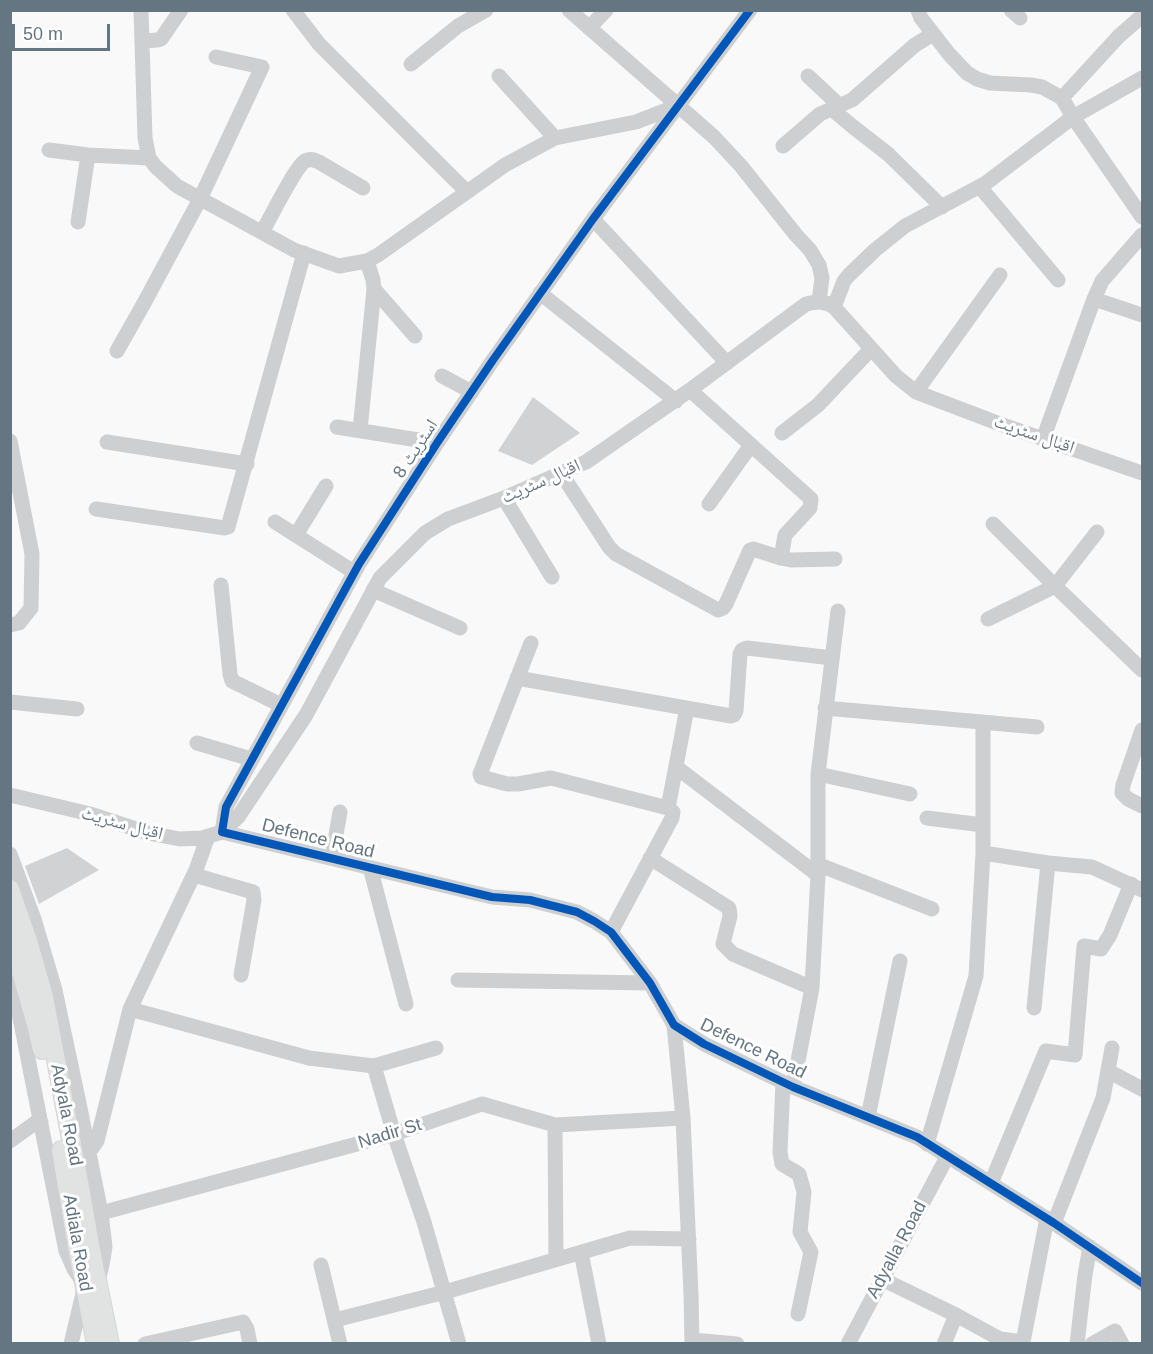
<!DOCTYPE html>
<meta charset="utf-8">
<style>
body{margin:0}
#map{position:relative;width:1153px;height:1354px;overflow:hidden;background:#f9f9f9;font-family:Arial,sans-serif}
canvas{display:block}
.frame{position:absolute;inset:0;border:12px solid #657683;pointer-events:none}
.scale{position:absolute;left:12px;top:24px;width:98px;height:27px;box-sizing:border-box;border:3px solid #657683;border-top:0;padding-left:8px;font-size:18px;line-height:21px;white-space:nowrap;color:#657683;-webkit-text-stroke:4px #fff;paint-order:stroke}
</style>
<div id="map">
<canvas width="1153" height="1354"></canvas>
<div class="frame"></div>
<div class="scale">50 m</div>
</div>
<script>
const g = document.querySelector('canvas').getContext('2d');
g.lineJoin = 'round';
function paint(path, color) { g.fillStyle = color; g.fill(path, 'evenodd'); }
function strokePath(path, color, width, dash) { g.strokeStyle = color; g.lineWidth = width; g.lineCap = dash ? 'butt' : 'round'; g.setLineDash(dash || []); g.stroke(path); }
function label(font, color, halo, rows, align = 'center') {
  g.font = font + ' Arial,"Noto Naskh Arabic",sans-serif'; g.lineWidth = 6; g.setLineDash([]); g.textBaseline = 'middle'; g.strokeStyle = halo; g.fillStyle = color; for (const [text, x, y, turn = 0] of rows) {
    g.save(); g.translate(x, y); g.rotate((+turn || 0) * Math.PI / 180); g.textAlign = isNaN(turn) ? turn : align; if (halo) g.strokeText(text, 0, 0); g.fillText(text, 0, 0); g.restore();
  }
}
const building = new Path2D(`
 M533,397L580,433L532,465L498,451Z
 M67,848L99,870L39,904L25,866Z`);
const minor = new Path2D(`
 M141,10L145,138L149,158L156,167L177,186L294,250L339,266L367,261L378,255L505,165L555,138L636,122L677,106
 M293,10L319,44L467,192
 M569,10L714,137L741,166L796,235L810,250L819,265L822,278L819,301
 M750,10L593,219L493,360L437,443L359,564L226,807L222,832L492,897L530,900L577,912L594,921L611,932L650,983L674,1025L704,1044L793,1087L917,1137L1054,1223L1142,1283
 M918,10L921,18L949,54L967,73L977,79L990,83L1031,85L1042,87L1062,98L1073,117L1142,217
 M1011,10L1020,18
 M589,28L606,10
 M142,41L158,40L161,39L181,10
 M411,64L458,26L486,10
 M499,76L555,138
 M808,76L840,106
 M1062,98L1119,36L1142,16
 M833,110L852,126L888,154L942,207
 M783,146L820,114L852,100L915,45L933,34
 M49,150L88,155
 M980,187L1058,280
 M593,219L727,363
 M78,222L88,155L149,158
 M262,232C270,219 295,167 305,161C310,158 314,160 319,162L363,188
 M374,289L415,336
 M540,293L676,401
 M1094,299L1142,315
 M834,307L844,281L849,275L875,250L905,226L986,183L1073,117L1142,78
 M117,351L143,305L200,199L262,67L216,57
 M442,376L472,392
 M690,390L811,499L810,508L785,535L781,558L791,560L835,559
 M916,392L1000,275
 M337,427L437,443
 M360,430L374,289L373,280L367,261
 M782,433L818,405L871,349
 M1043,439L1094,299L1102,281L1142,235
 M10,441L32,554L31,608L19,623L10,625
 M107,442L247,464
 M561,473L609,547L616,554L718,610L723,608L726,604L750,550L753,549L781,558
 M504,498L552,577
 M709,504L751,445
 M96,509L225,528L228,527L304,253
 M275,522L354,572
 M993,524L1055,586L1142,670
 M296,535L326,486
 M221,585L230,674L232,681L281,705
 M373,590L460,628
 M988,619L1055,586L1097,532
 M531,643L480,774L481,777L507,784H518L551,778L668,808L673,812L672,818L611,932
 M517,678L731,716L734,715L736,711L740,654L742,650L747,648L832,658
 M10,702L77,709
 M825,708L1037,727
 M1142,730L1123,785L1122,793L1128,799L1142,806
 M197,743L251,759
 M676,767L818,875
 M818,774L910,794
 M10,795L90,814L148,833L180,839L202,838L222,832L238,817L306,715L380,578L425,533L448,519L504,498L586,462L690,390L806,304C816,302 825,300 834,307L896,376L916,392L1000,424L1142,473
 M668,808L687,708
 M927,818L983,825
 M983,853L1048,863L1092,867L1142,890
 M10,854L34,919L55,990L79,1103L101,1213L105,1247L102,1265L98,1281
 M332,858L340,812
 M650,858L729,908L730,916L723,944L733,954L812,988
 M817,864L932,909
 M370,867L406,1004
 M194,875L253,892L254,900L241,975
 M458,980L650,983
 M10,984L19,1013L66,1251L74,1269L85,1285L71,1344
 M1034,1008L1048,863
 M130,1009L196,870L208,836
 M674,1025L683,1118L691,1294L692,1344
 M374,1066L394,1134L424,1222L459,1344
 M1108,1071L1142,1089
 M783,1082L780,1152L782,1164L799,1174L804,1192L800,1232L811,1252L798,1314
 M793,1087L812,988L818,875V774L838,611
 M868,1117L900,961
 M555,1125L556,1259
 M10,1141L35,1123L41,1122
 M927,1144L976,976L983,853V722
 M89,1152L97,1141L130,1009L309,1058L374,1066L436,1048
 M991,1183L1046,1051L1075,1055L1084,946L1101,949L1110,935L1131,884
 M101,1213L394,1134L482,1104L555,1125L683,1118
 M1054,1223L1103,1098L1112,1048
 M581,1252L599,1344
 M321,1265L340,1344
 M882,1279L956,1315L944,1344
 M956,1315L1000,1339L1023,1342V1344
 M335,1320L445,1292L630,1238L689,1239
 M692,1340L737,1344
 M1023,1342L1047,1218
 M145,1344L243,1322L247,1329L250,1344
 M848,1344L947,1157
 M1077,1344L1085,1275L1090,1247
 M1092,1344L1115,1331L1122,1344`);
const major = new Path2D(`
 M10,889L29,944L44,997L80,1187L90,1245L110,1344
 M10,933L37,1028L42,1050
 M61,1150L77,1247L96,1344`);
const cycleway = new Path2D(`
 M750,10L593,219L493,360L437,443L359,564L226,807L222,832L492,897L530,900L577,912L594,921L611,932L650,983L674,1025L704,1044L793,1087L917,1137L1054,1223L1142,1283`);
const streetNames = [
 ["اقبال سٹریٹ",1034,435,19],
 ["اسٹریٹ 8",416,449,-57],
 ["اقبال سٹریٹ",541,482,-24],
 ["اقبال سٹریٹ",122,824,15],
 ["Defence Road",318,839,14],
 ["Defence Road",753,1049,26],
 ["Adyala Road",66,1115,79],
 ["Nadir St",390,1134,-17],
 ["Adiala Road",77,1243,80],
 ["Adyalla Road",897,1250,-62]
];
paint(building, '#d0d2d3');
strokePath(major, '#d5d6d7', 20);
strokePath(minor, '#cecfd0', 15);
strokePath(major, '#e1e2e2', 18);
strokePath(cycleway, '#0057b8', 8);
label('18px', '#657683', '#fff', streetNames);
</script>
